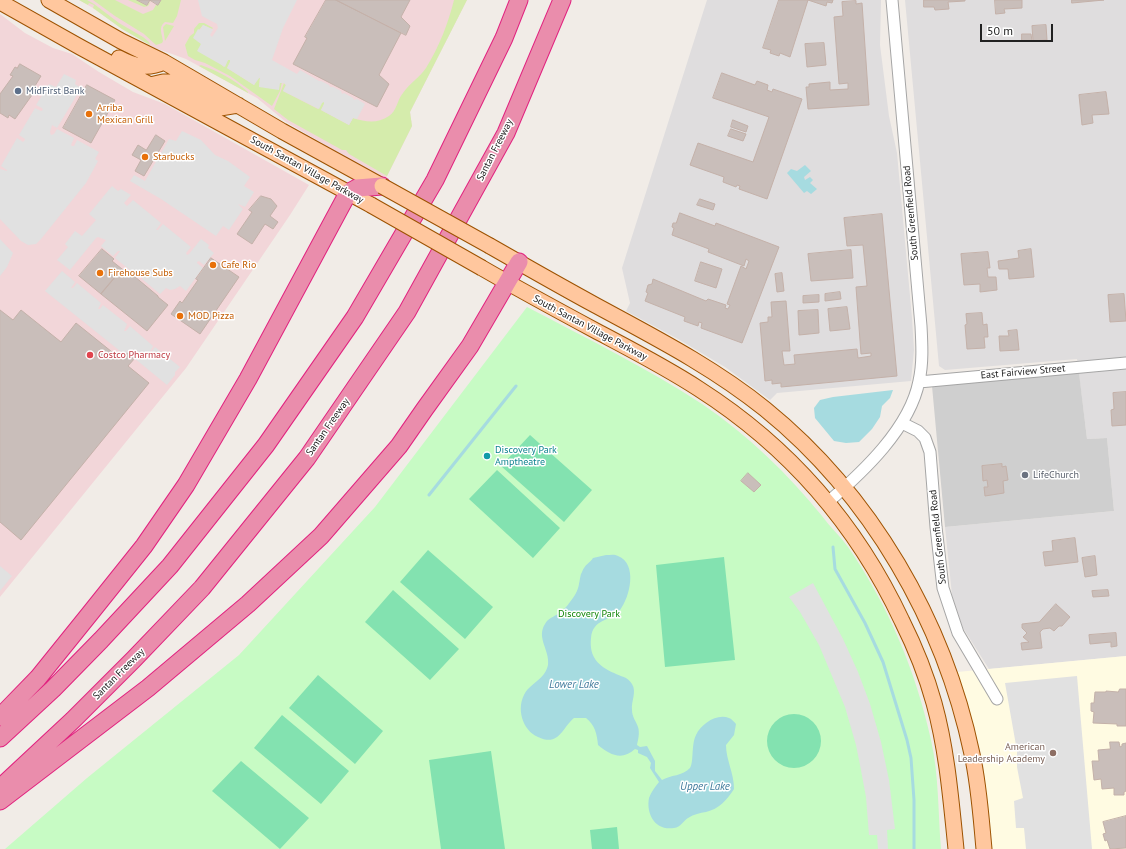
<!DOCTYPE html>
<style>
body{margin:0}
#map{position:relative;width:1126px;height:849px;overflow:hidden;background:#f1ece7;font-family:"PT Sans",sans-serif}
canvas{display:block}
.scale{position:absolute;left:980px;top:24px;width:73px;height:18px;box-sizing:border-box;border:2px solid #212121;border-top:0;padding-left:5px;font-size:12px;line-height:14px;white-space:nowrap;color:#212121;-webkit-text-stroke:3px #fff;paint-order:stroke}
</style>
<div id="map">
<canvas width="1126" height="849"></canvas>
<div class="scale">50 m</div>
</div>
<script>
const g = document.querySelector('canvas').getContext('2d');
g.lineJoin = 'round';
function paint(path, color) { g.fillStyle = color; g.fill(path, 'evenodd'); }
function strokePath(path, color, width, dash) { g.strokeStyle = color; g.lineWidth = width; g.lineCap = dash ? 'butt' : 'round'; g.setLineDash(dash || []); g.stroke(path); }
function label(font, color, halo, rows, align = 'center') {
  g.font = font + ' "PT Sans",sans-serif'; g.lineWidth = 3; g.setLineDash([]); g.textBaseline = 'middle'; g.strokeStyle = halo; g.fillStyle = color; for (const [text, x, y, turn = 0] of rows) {
    g.save(); g.translate(x, y); g.rotate((+turn || 0) * Math.PI / 180); g.textAlign = isNaN(turn) ? turn : align; if (halo) g.strokeText(text, 0, 0); g.fillText(text, 0, 0); g.restore();
  }
}
const residential = new Path2D(`
 M707,0H881L880,45L889,116L897,153L912,318L914,350L911,381L777,393L770,400L725,367L678,339L626,311L630,303L622,268Z
 M905,0H1126V656L989,669L963,628L952,595L945,527L1114,511L1107,438L1087,439L1077,359L945,370L939,366Z`);
const commercial = new Path2D(`
 M79,0H467L410,112L412,126L385,180L286,122L257,98L186,59L155,48L122,29L93,8Z
 M0,14L25,33L53,48L72,54L99,72L133,92L165,104L309,185L290,215L186,368L0,597Z`);
const education = new Path2D(`
 M1126,656V849H992L983,762L974,727L957,672Z`);
const religious = new Path2D(`
 M1079,373L1087,439L1107,438L1114,511L945,527L932,386Z`);
const grass = new Path2D(`
 M79,0H87L94,4L119,23L143,37L149,42L150,45L122,29L93,8L94,5L89,3L88,5Z
 M93,0H115L143,14L153,10L159,0H181L177,16L173,23L165,22C158,27 162,34 163,41L162,43L156,45L144,34L115,16Z
 M128,0H137L147,5L151,1L148,6L144,7Z
 M454,0H467L410,112L412,126L387,176L349,154L346,150H342L288,120L274,109L284,83L286,85L283,91L318,109L322,102H324V104L321,110L349,125L353,118C366,122 377,124 389,116C397,111 397,100 403,93C409,84 420,77 426,68C439,47 448,24 454,0Z
 M199,23H204L213,28L212,29L203,25L199,30L201,45L224,67L228,60H230V62L227,68L254,85L258,78H260L259,87L282,82L280,91L272,106L230,76L205,63L195,60L188,56L185,45L190,36L194,33V29Z
 M166,24L174,26L165,41L163,27Z
 M201,65C218,71 235,80 248,92V93L199,66Z`);
const park = new Path2D(`
 M527,307C586,338 647,368 702,404C748,435 788,474 822,516C830,527 840,536 848,547C888,605 916,671 931,740C939,775 938,813 941,849H5L87,778L239,655L375,507Z`);
const pitch = new Path2D(`
 M530,435L592,490L564,522L501,466Z
 M497,470L560,528L533,558L469,499Z
 M428,550L493,607L465,639L400,582Z
 M724,557L735,660L665,667L656,565Z
 M393,590L459,649L430,680L365,622Z
 M318,675L383,731L355,764L289,708Z
 M767 741a27 27 0 1 1 54 0a27 27 0 1 1-54 0Z
 M282,715L349,771L321,804L254,748Z
 M491,751L505,849H441L429,760Z
 M241,761L309,818L280,849L212,791Z
 M617,827L619,849H592L590,830Z`);
const parking = new Path2D(`
 M198,0H297L283,28L272,60L297,74L300,70L319,81H321L329,85L330,87H333L341,91L342,94L344,93L353,98L354,100L357,99L365,104L357,119L353,118L349,125L321,110L324,104V102L322,103L319,109L283,91L286,85L284,83H280L279,90L259,87L260,77L254,85L227,68L230,62V60H228L225,67L197,51L201,44L193,38L198,29L200,30L203,25L212,29L213,30L210,35L212,37L218,28L217,24L202,16Z
 M64,74L76,80L75,84L81,88L57,128L52,125L50,132L51,135L54,134L57,129L74,138L71,145L72,146H74L77,140L99,152L95,159L98,161L86,183L41,239L36,244L28,245L21,241L0,219V169L7,171V170L1,166L17,138L23,142L25,140V139L19,135L35,108L41,111L43,110L42,108L36,105L49,84L56,87Z
 M182,131L201,140L215,155L228,161L250,177L244,186L254,192L245,207L238,204L243,209L229,230L223,226L216,236L161,199L130,181L134,175L145,181L158,158L166,160L160,155L169,139L176,141Z
 M112,186L118,191L121,189L131,195L124,203L127,206L133,200L161,223L156,230H158L163,224L191,247L186,253L187,255L189,254L201,239L209,245L208,248L214,253L204,265L199,261L197,262V263L203,268L186,291L180,286L175,289L170,290L166,288L160,294L142,279L146,272H144L140,278L115,258L120,251H118L113,256L101,246L106,240L98,237L96,238L70,270L57,260L68,247L65,244L75,231L82,236L96,220L89,214Z
 M0,239L13,253L7,267L0,276Z
 M62,271L75,282L71,288H73L77,283L101,303L98,309H100L103,305L127,324L124,331H126L130,326L153,346L150,352H151L155,347L180,367L175,372V375L167,385L128,353L125,355L45,291Z
 M0,566L12,576L0,591Z
 M813,583L843,639L858,672L870,704L881,742L889,780L895,829L887,830L888,849H878L877,835H869L866,797L860,765L856,745L845,707L819,645L800,612L789,597Z
 M1077,676L1092,849H1026L1024,828H1016L1014,801L1023,798L1017,767V751L1005,683Z`);
const water = new Path2D(`
 M805,165L811,171L804,177L805,180L810,177L813,180L810,183L817,189L811,194L807,191L804,193L787,173L791,169L797,171Z
 M893,390L890,398L882,406L880,417L872,429L859,442L846,443L834,441L815,418L814,408L820,400L833,397Z
 M606,555C610,555 615,554 618,556C638,564 630,597 620,610C610,622 593,618 591,638C589,657 598,666 614,673C621,677 627,676 632,684C637,692 631,701 632,710C632,717 636,721 638,727C640,733 638,740 637,745L640,747L647,746L655,761V771L662,780C670,775 683,776 690,768C694,762 691,745 696,735C701,724 717,713 729,718C732,719 734,722 736,724L734,735L726,745C726,760 734,773 734,789C727,800 719,809 706,812C700,813 694,814 688,818C683,821 681,827 674,828C655,831 646,814 649,798C651,792 655,787 659,782L650,768L651,763L647,757L638,753V750L635,749C622,761 610,755 598,745C597,734 595,725 586,718H574C562,728 559,747 538,737C522,730 516,708 525,693C531,683 545,679 548,665C550,650 536,638 545,624C548,618 554,617 559,613C563,611 567,606 570,602C574,597 578,591 579,584C580,580 580,575 582,572C585,564 590,563 593,558Z`);
const stream = new Path2D(`
 M429,495L516,386
 M833,547L835,569L865,623L883,662L907,740L911,758L914,800V849`);
const building = new Path2D(`
 M137,0H150L147,5Z
 M150,0H161L158,5Z
 M326,0H336L401,33L379,75L389,84L377,107L293,64L307,38L305,37Z
 M336,0H410L401,17L410,26L406,35Z
 M779,0H833L832,3L827,2L826,6L808,0L790,57L780,53L779,56L770,53L771,50L763,48Z
 M924,0H965V1L948,2L949,9L935,10L934,7H924Z
 M995,0H1022V8L1004,9L1005,13L996,14Z
 M1072,0H1104L1072,3Z
 M856,1V4L862,3L869,105L808,109L806,87H809V84L830,82V90L848,89V83L839,84L834,17L843,16L842,2Z
 M1046,25L1047,40L1033,41L1032,26Z
 M1022,34H1031L1032,41H1022Z
 M824,43L826,65L807,67L805,44Z
 M20,64L41,76L35,86L37,88L15,119L9,115L8,118L0,113V94L13,76L10,75L15,67L17,68Z
 M722,73L755,85L757,81L768,85L767,90L772,92L773,89L802,99L767,199L739,189L740,186L737,185L736,187L723,182L724,177L690,165L698,143L753,162L769,117L713,98Z
 M87,85L115,100L91,143L63,128Z
 M1106,92L1109,114L1092,115L1093,123L1082,125L1079,95Z
 M733,120L748,126L746,132L731,127Z
 M731,129L746,134L743,141L728,136Z
 M156,135L165,141L144,176L135,171L141,160L132,155L138,145L146,150Z
 M261,196L271,199L277,206L270,216L278,222L273,229L265,224L252,244L237,234L252,212L249,210Z
 M700,199L715,204L713,210L697,205Z
 M680,213L715,226L716,223L779,247L742,343L701,328L702,323L699,322L698,326L684,321L685,317L645,301L648,293L646,292L648,285L652,284L653,279L706,301L708,299L726,305L725,308L728,309L730,305L727,304L741,266L746,269L749,261L746,259L744,266L708,252L709,249L672,235L674,228L672,227L673,223H676Z
 M882,214L897,376L781,387V383L772,384V380L765,381L760,323L768,322V317H772L771,302L786,301L790,351H782L784,365L795,364L794,355L857,349L858,358L871,356V353L861,354L856,287L867,286L863,245L847,246L844,218Z
 M102,249L114,259L112,261L122,269L101,294L79,276Z
 M1031,249L1034,277L1009,279L1008,269H999L998,261L1019,258L1018,251Z
 M851,250L853,278L811,281L808,254Z
 M988,252L990,268H987L988,277H996L997,290L980,292V284L964,285L961,254Z
 M211,258L239,277L200,334L171,314L180,301L182,303L198,280L196,279Z
 M701,262L722,269L716,288L695,281Z
 M122,269L127,273L128,271L158,296V297L168,305L147,331L101,294Z
 M782,273L784,291L777,292L775,274Z
 M840,292L841,299L825,301V294Z
 M1124,294L1126,321L1110,322L1108,295Z
 M819,295V302L803,303V296Z
 M847,307L850,329L830,331L828,309Z
 M0,310L13,320L21,310L61,342L76,323L122,360L127,353L135,358L128,366L149,383L21,540L0,522Z
 M818,310L819,333L799,335L798,311Z
 M982,313L983,325L987,324L988,337H984L985,348L967,349L965,325L967,324L966,314Z
 M1017,330L1019,350L1000,351L999,336H1009L1008,331Z
 M1126,392V425L1112,426L1111,410L1114,409L1113,393Z
 M1002,464V467L1006,466L1008,480L1003,481L1004,493L985,496L984,487H988L987,480L983,481L982,466Z
 M748,473L761,485L754,492L741,481Z
 M1075,538L1078,562L1045,566L1043,552L1053,551L1052,541Z
 M1095,556L1097,575L1085,577L1082,558Z
 M1108,590L1109,596L1093,597L1092,591Z
 M1056,604L1070,617L1062,626H1059L1054,631L1050,628L1043,629L1040,632L1042,648L1022,650L1021,643L1029,642L1023,637L1027,633L1022,628V624L1039,622Z
 M1116,633L1117,646L1111,647V642L1090,644L1089,635Z
 M1120,689H1126V726H1117V724L1093,723L1094,712L1091,711V703H1094L1095,692H1106V691L1118,692Z
 M1110,742H1119L1120,747L1122,746V744L1126,743V791L1124,792V795H1114V788L1102,789L1101,779L1094,780L1092,761H1099L1098,750L1110,749Z
 M1126,816V848L1110,849L1107,840L1105,841L1103,834L1106,833L1103,822Z`);
const minor = new Path2D(`
 M919,382L1126,363
 M902,423L918,431L925,438L930,452L936,527L943,588L958,633L997,699
 M828,502C863,472 910,428 919,381C923,363 922,345 921,326L892,0`);
const major = new Path2D(`
 M49,0L121,41L164,62L282,131L382,186
 M0,2L80,47L371,205
 M119,58C134,66 147,70 164,62
 M150,85L163,82H173L220,108L238,105
 M490,246C525,266 560,286 595,305C654,337 713,367 765,409C871,495 944,621 972,754C979,785 981,817 984,849
 M482,268C520,290 559,311 598,332C632,350 667,368 699,389C788,446 857,525 902,621C915,647 926,674 934,703C947,750 951,800 956,849`);
const highway = new Path2D(`
 M0,717L38,678L92,611L144,546L186,485L248,379L348,193L357,188L382,186
 M0,738L53,689L101,640L170,566L266,445L355,317L435,180L504,38L519,0
 M0,788L73,720L134,659L202,588L307,458L407,312L506,133L562,0
 M0,801L148,688L248,604L321,536L399,446L424,410L470,346L519,262`);
const majorBridge = new Path2D(`
 M382,186L490,246
 M371,205L482,268`);
const markers = [
 [18,91,4,"#5c6f8a"],
 [89,114,4,"#e8710a"],
 [145,157,4,"#e8710a"],
 [213,265,4,"#e8710a"],
 [100,273,4,"#e8710a"],
 [180,316,4,"#e8710a"],
 [90,355,4,"#e0444e"],
 [487,456,4,"#0f9aa8"],
 [1025,475,4,"#6b7280"],
 [1053,753,4,"#8d6e63"]
];
const serviceNames = [
 ["MidFirst Bank",26,91]
];
const foodNames = [
 ["Arriba",97,108],
 ["Mexican Grill",97,120],
 ["Starbucks",153,157],
 ["Cafe Rio",221,265],
 ["Firehouse Subs",108,273],
 ["MOD Pizza",188,316]
];
const streetNames = [
 ["Santan Freeway",495,150,-63],
 ["South Santan Village Parkway",307,170,29],
 ["South Greenfield Road",911,213,-95],
 ["South Santan Village Parkway",590,328,28],
 ["East Fairview Street",1023,372,-5],
 ["Santan Freeway",328,427,-55],
 ["South Greenfield Road",938,537,-96],
 ["Santan Freeway",119,674,-45]
];
const healthNames = [
 ["Costco Pharmacy",98,355]
];
const cultureNames = [
 ["Discovery Park",495,450],
 ["Amptheatre",495,462]
];
const worshipNames = [
 ["LifeChurch",1033,475]
];
const parkNames = [
 ["Discovery Park",589,614]
];
const educationNames = [
 ["American",1045,747],
 ["Leadership Academy",1045,759]
];
const waterNames = [
 ["Lower Lake",574,685],
 ["Upper Lake",705,787]
];
paint(residential, '#dfddde');
paint(commercial, '#f2d6d9');
paint(education, '#fffbe2');
paint(religious, '#cfcfcf');
paint(grass, '#d5ecac');
paint(park, '#c7fbc4');
paint(pitch, '#83e2b0');
paint(parking, '#e1e1e1');
paint(water, '#a6dbe0');
strokePath(stream, '#a6dbe0', 3);
paint(building, '#c9beba');
strokePath(building, '#c4b1a9', 1);
strokePath(minor, '#a5a5a5', 13);
strokePath(major, '#9d5200', 17);
strokePath(highway, '#e1227f', 19);
strokePath(minor, '#fff', 11);
strokePath(major, '#ffc79e', 15);
strokePath(highway, '#ea8dac', 17);
strokePath(majorBridge, '#9d5200', 17, []);
strokePath(majorBridge, '#ffc79e', 15);
for (const [x, y, r, color] of markers) { const dot = new Path2D(); dot.arc(x, y, r, 0, 2 * Math.PI); g.fillStyle = color; g.fill(dot); strokePath(dot, '#fff', 1.5); }
label('10px', '#4e5e75', '#fff', serviceNames, 'left');
label('10px', '#c56008', '#fff', foodNames, 'left');
label('10px', '#212121', '#fff', streetNames);
label('10px', '#be3a42', '#fff', healthNames, 'left');
label('10px', '#0d838f', '#fff', cultureNames, 'left');
label('10px', '#5b616d', '#fff', worshipNames, 'left');
label('10px', '#108508', '#fff', parkNames);
label('10px', '#785e54', '#fff', educationNames, 'right');
label('italic 11px', '#417b9c', '#fff', waterNames);
</script>
